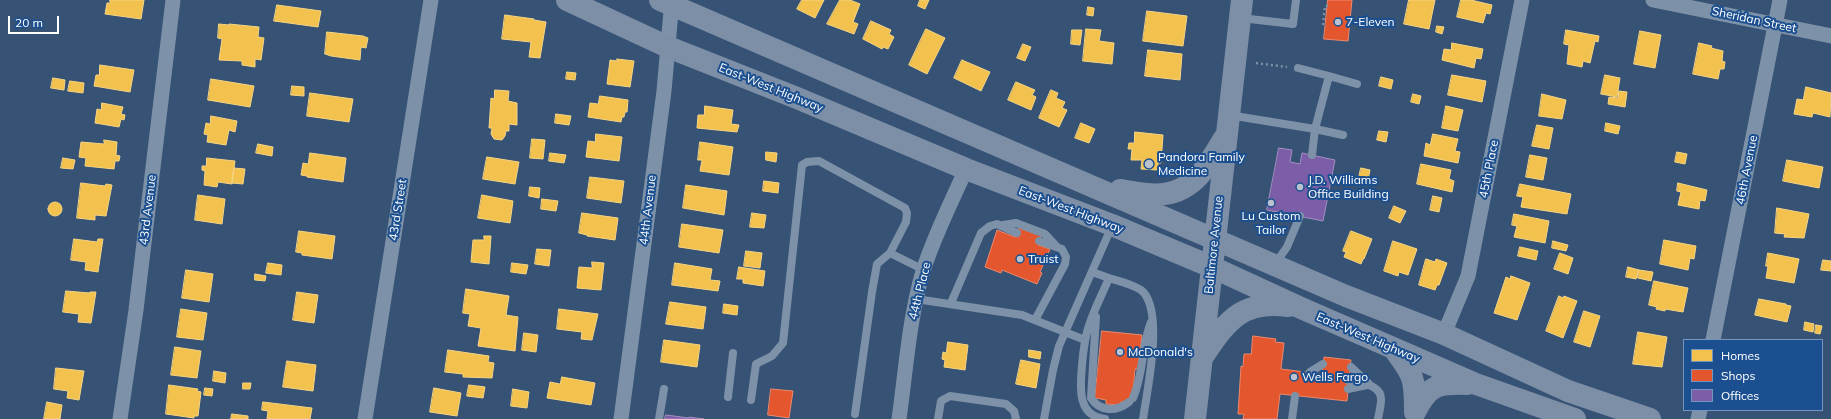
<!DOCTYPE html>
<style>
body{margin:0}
#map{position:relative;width:1831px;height:419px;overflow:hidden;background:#365274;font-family:Mulish,sans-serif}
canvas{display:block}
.legend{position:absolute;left:1683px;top:339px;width:140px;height:72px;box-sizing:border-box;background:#1b4f8f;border:1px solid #7695bc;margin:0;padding:5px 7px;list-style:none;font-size:12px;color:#fff}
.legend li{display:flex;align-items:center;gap:8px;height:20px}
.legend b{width:20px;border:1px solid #7695bc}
.scale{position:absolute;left:8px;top:16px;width:51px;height:18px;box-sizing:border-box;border:2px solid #fff;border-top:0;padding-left:5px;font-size:12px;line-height:14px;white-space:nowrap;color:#fff;-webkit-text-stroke:3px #1b4f8f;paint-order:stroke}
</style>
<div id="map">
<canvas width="1831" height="419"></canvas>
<ul class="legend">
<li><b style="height:11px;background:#f2c14e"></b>Homes</li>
<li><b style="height:11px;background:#e4572e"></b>Shops</li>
<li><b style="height:11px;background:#7b5ea7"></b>Offices</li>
</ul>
<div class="scale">20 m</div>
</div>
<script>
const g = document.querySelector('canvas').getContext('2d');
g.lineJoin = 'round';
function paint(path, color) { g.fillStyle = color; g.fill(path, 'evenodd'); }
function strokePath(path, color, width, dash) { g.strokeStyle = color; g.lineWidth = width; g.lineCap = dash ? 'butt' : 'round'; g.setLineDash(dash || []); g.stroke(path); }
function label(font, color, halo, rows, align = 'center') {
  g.font = font + ' Mulish,sans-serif'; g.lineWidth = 4; g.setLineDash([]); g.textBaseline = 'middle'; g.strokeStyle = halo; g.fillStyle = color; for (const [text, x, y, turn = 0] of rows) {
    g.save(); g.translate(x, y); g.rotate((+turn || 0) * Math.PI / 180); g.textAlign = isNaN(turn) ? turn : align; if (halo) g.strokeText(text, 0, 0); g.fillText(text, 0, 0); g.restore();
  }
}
const homes = new Path2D(`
 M110,0H144L141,19L105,14L107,3H110Z
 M802,0H824L815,18L797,9Z
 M840,0H850L860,4L853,22L858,24L854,34L827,24Z
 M920,0H929L925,9L918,6Z
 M1409,0H1435L1429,29L1404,24Z
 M1461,0H1471L1492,5L1490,14L1486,13L1483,23L1457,17Z
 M277,5L321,11L318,27L274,21Z
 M1088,7L1094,8L1093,16L1087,15Z
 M1147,11L1187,16L1183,46L1143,41Z
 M505,15L534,19V20L546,22L540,58L529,57L531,42L502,39Z
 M871,21L891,30L889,34L894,37L888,49L883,47L882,49L863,39Z
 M219,24L229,25V24L259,27L258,37L264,38L261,60L255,59V67L242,65V61L219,60L222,39L218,38Z
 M1437,26L1444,27L1442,34L1436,32Z
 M926,29L945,38L927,74L909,65Z
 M1086,29L1101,30L1099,41L1114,43L1112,64L1083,61Z
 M1072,30H1082L1080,45L1071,44Z
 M1566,30L1599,36L1598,42L1595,41L1590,63L1583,61L1582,67L1567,64L1569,45L1564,44Z
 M1640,31L1661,35L1655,68L1634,64Z
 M327,32L363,36L368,38L366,48L361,47L360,60L331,56L325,54Z
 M1452,43L1483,49L1481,59L1476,58L1474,68L1442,60L1444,49L1451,50Z
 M1699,43L1712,46L1711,48L1723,51L1722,61L1725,62L1724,69H1720L1718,79L1693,74Z
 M1023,44L1031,47L1025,61L1017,58Z
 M1148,50L1182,54L1180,80L1145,76Z
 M617,59L634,61L630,87L607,84L610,60L617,61Z
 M962,60L990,72L981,91L954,78Z
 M100,65L134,70L130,92L94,86L96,75H99Z
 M567,72L576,73L575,80L566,79Z
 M1452,75L1486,81L1482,102L1448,95Z
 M1605,75L1620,78L1617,97L1601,94Z
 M1381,77L1393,80L1391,89L1379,86Z
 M53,78L65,80L64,90L51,88Z
 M211,79L254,86L250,107L208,100Z
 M70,81L84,83L83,93L68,91Z
 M1016,82L1035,90L1032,95L1036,97L1031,110L1008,100Z
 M292,86L304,87V96L291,95Z
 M1806,87L1831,93L1830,117L1813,113L1812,117L1794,114L1797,99L1803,100Z
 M495,90L509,91L508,101L517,103V125L509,124V131H506L505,136L502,140L494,139L491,134L492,128H489L491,98L494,99Z
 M1051,90L1058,93L1056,98L1065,102L1062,108L1067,110L1059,127L1039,118Z
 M1619,91L1627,92L1625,107L1608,104L1609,97L1618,98Z
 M310,93L353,99L349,122L307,116Z
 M1413,94L1421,96L1419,104L1411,102Z
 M1542,94L1566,100L1562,119L1539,116Z
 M600,96L628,100L627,112H625L624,117H622L621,122L588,117L590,103L598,104Z
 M102,103L123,107L121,114L125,115L124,120L121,119L119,127L95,123L97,109L101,110Z
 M705,106L733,110L731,124L739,125L737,132L697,128L698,115H704Z
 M1446,106L1463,110L1458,131L1442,128Z
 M556,114L571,116L569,125L555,123Z
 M211,116L237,121L235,132L229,130L226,145L207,142L208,135L204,134L206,123L210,124Z
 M1081,123L1095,129L1089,143L1075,138Z
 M1606,123L1620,126L1618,134L1605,131Z
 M1537,125L1553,128L1549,149L1532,146Z
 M1379,131L1388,132L1386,142L1377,140Z
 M1135,132L1163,135L1161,163H1158V170L1141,169L1142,160H1131L1132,149H1128L1129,143H1134Z
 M596,134L622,137L619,161L586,157L588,141L595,142Z
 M1433,134L1458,139L1455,151L1460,152L1458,163L1424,156L1426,143L1430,145Z
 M532,139L545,140L543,159L530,158Z
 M104,140L117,142L116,155L120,156L119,161H115L114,169L85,166L86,158L79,157L81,142L104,144Z
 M700,142L733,147L729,175L700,171L702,160H698Z
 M258,144L273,147L272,156L256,153Z
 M766,152L777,153L776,162L766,160Z
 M1677,152L1687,154L1685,164L1675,162Z
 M310,153L346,158L343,182L307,177V176L301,175L303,163L308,164Z
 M550,153L566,155L564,163L549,161Z
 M1530,155L1547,158L1543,180L1526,177Z
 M487,157L519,162L515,184L483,179Z
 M63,158L75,160L73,169L61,168Z
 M207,158L235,161L232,184L218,182L217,187L204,185L205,171L202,170V166H206Z
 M1787,160L1823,167L1819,188L1783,181Z
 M1421,164L1451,170L1449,179L1454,181L1452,192L1417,184Z
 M234,168L245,169L243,184L232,183Z
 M1361,168L1370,170L1368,180L1359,178Z
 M590,177L624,181L621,203L587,198Z
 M764,181L779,183L778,193L763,191Z
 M81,183L105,186L106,184L112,185L106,216L95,215V220L77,218Z
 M1678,183L1707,190L1705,201L1700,200L1699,209L1678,205L1681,192L1677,191Z
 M1520,184L1571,194L1567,214L1521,207L1523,197L1517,196Z
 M686,185L727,191L724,215L683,208Z
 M530,187L540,188L539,198L529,196Z
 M198,195L225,199L222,224L195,220Z
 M482,195L513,201L510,223L478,218Z
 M1433,196L1442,198L1439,212L1430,210Z
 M542,199L558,201L556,211L541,209Z
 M48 209a7 7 0 1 1 14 0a7 7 0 1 1-14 0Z
 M1394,206L1406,211L1400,223L1389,218Z
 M1777,208L1809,214L1804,238L1784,237L1785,234L1775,233Z
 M582,213L618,218L615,240L587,236V235L579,233Z
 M752,213L766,215L764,228L750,227Z
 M1514,214L1549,221L1545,243L1514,237L1517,226L1512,225Z
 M682,224L723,230L719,253L679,247Z
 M299,231L335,236L332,259L302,255V253L296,252Z
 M1351,231L1372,239L1364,259H1363L1361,264L1344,257L1346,252L1343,251Z
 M484,236H491L489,264L471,262L473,240H484Z
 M74,239L97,242L98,239H103L98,272L85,270L86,262L71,260Z
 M1664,240L1696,246L1694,259L1690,258L1688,270L1660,264Z
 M1393,241L1417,249L1408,275L1399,272L1398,276L1384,271Z
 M1553,241L1568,245L1566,251L1552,248Z
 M1520,247L1538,251L1536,260L1518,256Z
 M537,249L551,250L549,266L535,264Z
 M746,251L762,253L760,268L744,266Z
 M1560,253L1573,258L1568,274L1554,269Z
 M1768,253L1799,259L1794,283L1766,278L1768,266H1766Z
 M1426,259L1435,262L1436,259L1447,263L1439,285H1437L1435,290L1419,285Z
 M1823,260L1831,261V271L1821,270Z
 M592,262L604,263L601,290L577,288L579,267L592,268Z
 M268,263L282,265L281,275L266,273Z
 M512,263L528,265L526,274L511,272Z
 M675,263L712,269L710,280L720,281L718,291L672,285Z
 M739,267L765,271L763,286L743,283V279H737Z
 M1628,267L1639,270L1636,279L1626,277Z
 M186,270L213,274L209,302L182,298Z
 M1639,270L1653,272L1651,281L1638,278Z
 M255,274L266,276L265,281L255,280Z
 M1511,276L1530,283L1517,320L1494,313L1506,277L1510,279Z
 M1654,281L1688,288L1683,312L1665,309V311L1656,309L1657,307L1649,305Z
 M466,289L509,296L506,315L518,317L515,351L478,346L481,328L468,326L470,314L463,313Z
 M66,291L90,293V292H96L91,323L78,322L79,314L63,312Z
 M297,292L318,295L314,323L293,320Z
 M1559,296L1563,298L1564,296L1577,301L1563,338L1546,331Z
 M1759,299L1786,304V305L1791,306L1787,322L1755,315Z
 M670,302L706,307L703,329L666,324Z
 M724,304L738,306L737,315L723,313Z
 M181,309L207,313L203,340L177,337Z
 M559,309L598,314L592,340L581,339L582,332L557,329Z
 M1584,311L1600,316L1590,347L1574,342Z
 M1805,322L1814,324L1813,332L1804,330Z
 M1816,325L1822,326L1820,334L1815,333Z
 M1638,332L1667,337L1662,367L1633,364Z
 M524,333L538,335L536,352L522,350Z
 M664,340L700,345L697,367L661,362Z
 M948,342L968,345L965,370L944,367L945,360L942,359L943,352L946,353Z
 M175,347L201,351L197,378L171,375Z
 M448,350L489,356L488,362L494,363L492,378L463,377V374L445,372Z
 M1029,350L1041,352L1040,359L1029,357Z
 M1021,360L1040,364L1036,388L1016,384Z
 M287,361L316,365L313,391L283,387Z
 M56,368L84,371L79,400L67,398L68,391L54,389Z
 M214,371L226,373L225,383L213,381Z
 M562,377L595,383L591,405L547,398L550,382L560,384Z
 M243,383H251L250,389H243Z
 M169,385L198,389L197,391L201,392L198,416H194V418L166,414Z
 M469,385L485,387L483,398L467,396Z
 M205,388L213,389L212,396L204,395Z
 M434,388L461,393L457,416L430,412Z
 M513,389L529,392L527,408L511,406Z
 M47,402L62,405L60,419H44Z
 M263,402L312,408L310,419H267L268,411L262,410Z
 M232,414L248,416V419H231Z`);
const shops = new Path2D(`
 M1328,0H1352L1348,41L1324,39Z
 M1020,225L1042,234L1038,245L1050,249L1040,272L1042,273L1037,284L1002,270L1001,273L985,267L997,230L1015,237Z
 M1102,331L1142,335L1138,369H1135L1132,403L1121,402L1120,405L1106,404V400L1095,398Z
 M1253,336L1276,339L1275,342L1284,343L1281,369L1322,374L1324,357L1351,360L1347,401L1280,394L1277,419H1243L1244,414H1238L1241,366L1243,367L1244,354H1251Z
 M771,389L793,391L789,418L768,415Z`);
const offices = new Path2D(`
 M1279,148L1292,150L1290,162L1300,164L1302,153L1335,160L1323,221L1267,210Z
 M666,415L689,418V417L704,419H665Z`);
const path = new Path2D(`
 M1323,25L1325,6H1328
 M1256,63L1287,67`);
const service = new Path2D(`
 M1241,18L1293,24L1296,0
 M1329,76L1357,84
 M1229,115L1315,129L1329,76L1298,68
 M1312,155L1315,129L1343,135
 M1003,225L1016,223L1045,234L1057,247
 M890,253L924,270
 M1275,264L1287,247L1300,216
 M1092,272L1109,278
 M916,299L1022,315L1085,340
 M951,303L981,233L990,226L997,224L1017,233
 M1096,317L1091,398C1100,412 1116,412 1129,402
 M1035,320L1065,264L1066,257L1062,249L1039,241
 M1351,367L1369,384
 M1310,372L1323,364
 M1349,381C1360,382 1382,385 1381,400C1381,406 1379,413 1378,419
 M1348,389L1367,385
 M728,397L733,353
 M1133,398C1144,374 1141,346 1151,322
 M751,400L756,364L772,356L783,343L802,165L807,162L819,161L905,208L907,213L906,222L890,253L877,264L872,292L855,414
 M659,419L664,389
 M938,419L941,401L950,396L1006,404L1014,411L1016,419
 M1044,419L1053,370L1059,346L1112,226
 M1105,419C1077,416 1080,387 1082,365C1083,354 1084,343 1087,332C1092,313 1102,295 1109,278C1119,281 1132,284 1141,290C1165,309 1147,391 1143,419
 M1292,419L1295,396`);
const minor = new Path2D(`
 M1653,0L1831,36
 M1444,334L1468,276L1522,0
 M1713,340L1780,0
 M120,419L136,310L173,0
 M365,419L431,0
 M621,419L664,91L672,0
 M899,419C906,370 909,319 923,271C934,236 951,203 966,169
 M1698,419L1700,410`);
const primary = new Path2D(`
 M567,0L668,47L797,98L966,169L1112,225L1212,267L1301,308L1476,384L1575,419
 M660,0L1346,296L1444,334L1568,391L1650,419
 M1120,190C1134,192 1149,196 1164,194C1194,191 1209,164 1223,140
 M1394,349C1414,376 1415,378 1415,412
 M1204,355C1227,320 1243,300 1288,306
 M1415,412C1429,384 1439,383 1468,384
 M1195,419L1242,0`);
const markers = [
 [1338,22,4,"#b9c2ce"],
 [1149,164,5,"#b9c2ce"],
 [1300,187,4,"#b9c2ce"],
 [1271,203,4,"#b9c2ce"],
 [1020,259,4,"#b9c2ce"],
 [1120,352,4,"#b9c2ce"],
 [1294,377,4,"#b9c2ce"]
];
const streetNames = [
 ["Sheridan Street",1754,20,12],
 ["East-West Highway",771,88,22],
 ["45th Place",1489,169,-79],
 ["46th Avenue",1747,170,-79],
 ["43rd Avenue",148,210,-83],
 ["43rd Street",398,210,-81],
 ["44th Avenue",648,210,-83],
 ["East-West Highway",1071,210,21],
 ["Baltimore Avenue",1214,245,-84],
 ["44th Place",920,291,-76],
 ["East-West Highway",1368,338,23]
];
const poiNames = [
 ["7-Eleven",1346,22],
 ["Pandora Family",1158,157],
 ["Medicine",1158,171],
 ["J.D. Williams",1308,180],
 ["Office Building",1308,194],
 ["Lu Custom",1271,216,"center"],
 ["Tailor",1271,230,"center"],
 ["Truist",1028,259],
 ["McDonald's",1128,352],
 ["Wells Fargo",1302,377]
];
paint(homes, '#f2c14e');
strokePath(homes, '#f6d483', 1);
paint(shops, '#e4572e');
strokePath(shops, '#ec896d', 1);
paint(offices, '#7b5ea7');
strokePath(offices, '#a38ec1', 1);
strokePath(path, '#7d92a8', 2.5, [2, 3]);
strokePath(service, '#7d92a8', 8);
strokePath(minor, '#7d92a8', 15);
strokePath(primary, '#7d8ea7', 22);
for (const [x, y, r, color] of markers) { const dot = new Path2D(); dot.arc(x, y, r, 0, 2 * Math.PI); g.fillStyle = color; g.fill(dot); strokePath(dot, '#1b4f8f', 1.5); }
label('12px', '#fff', '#1b4f8f', streetNames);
label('12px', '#fff', '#1b4f8f', poiNames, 'left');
</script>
